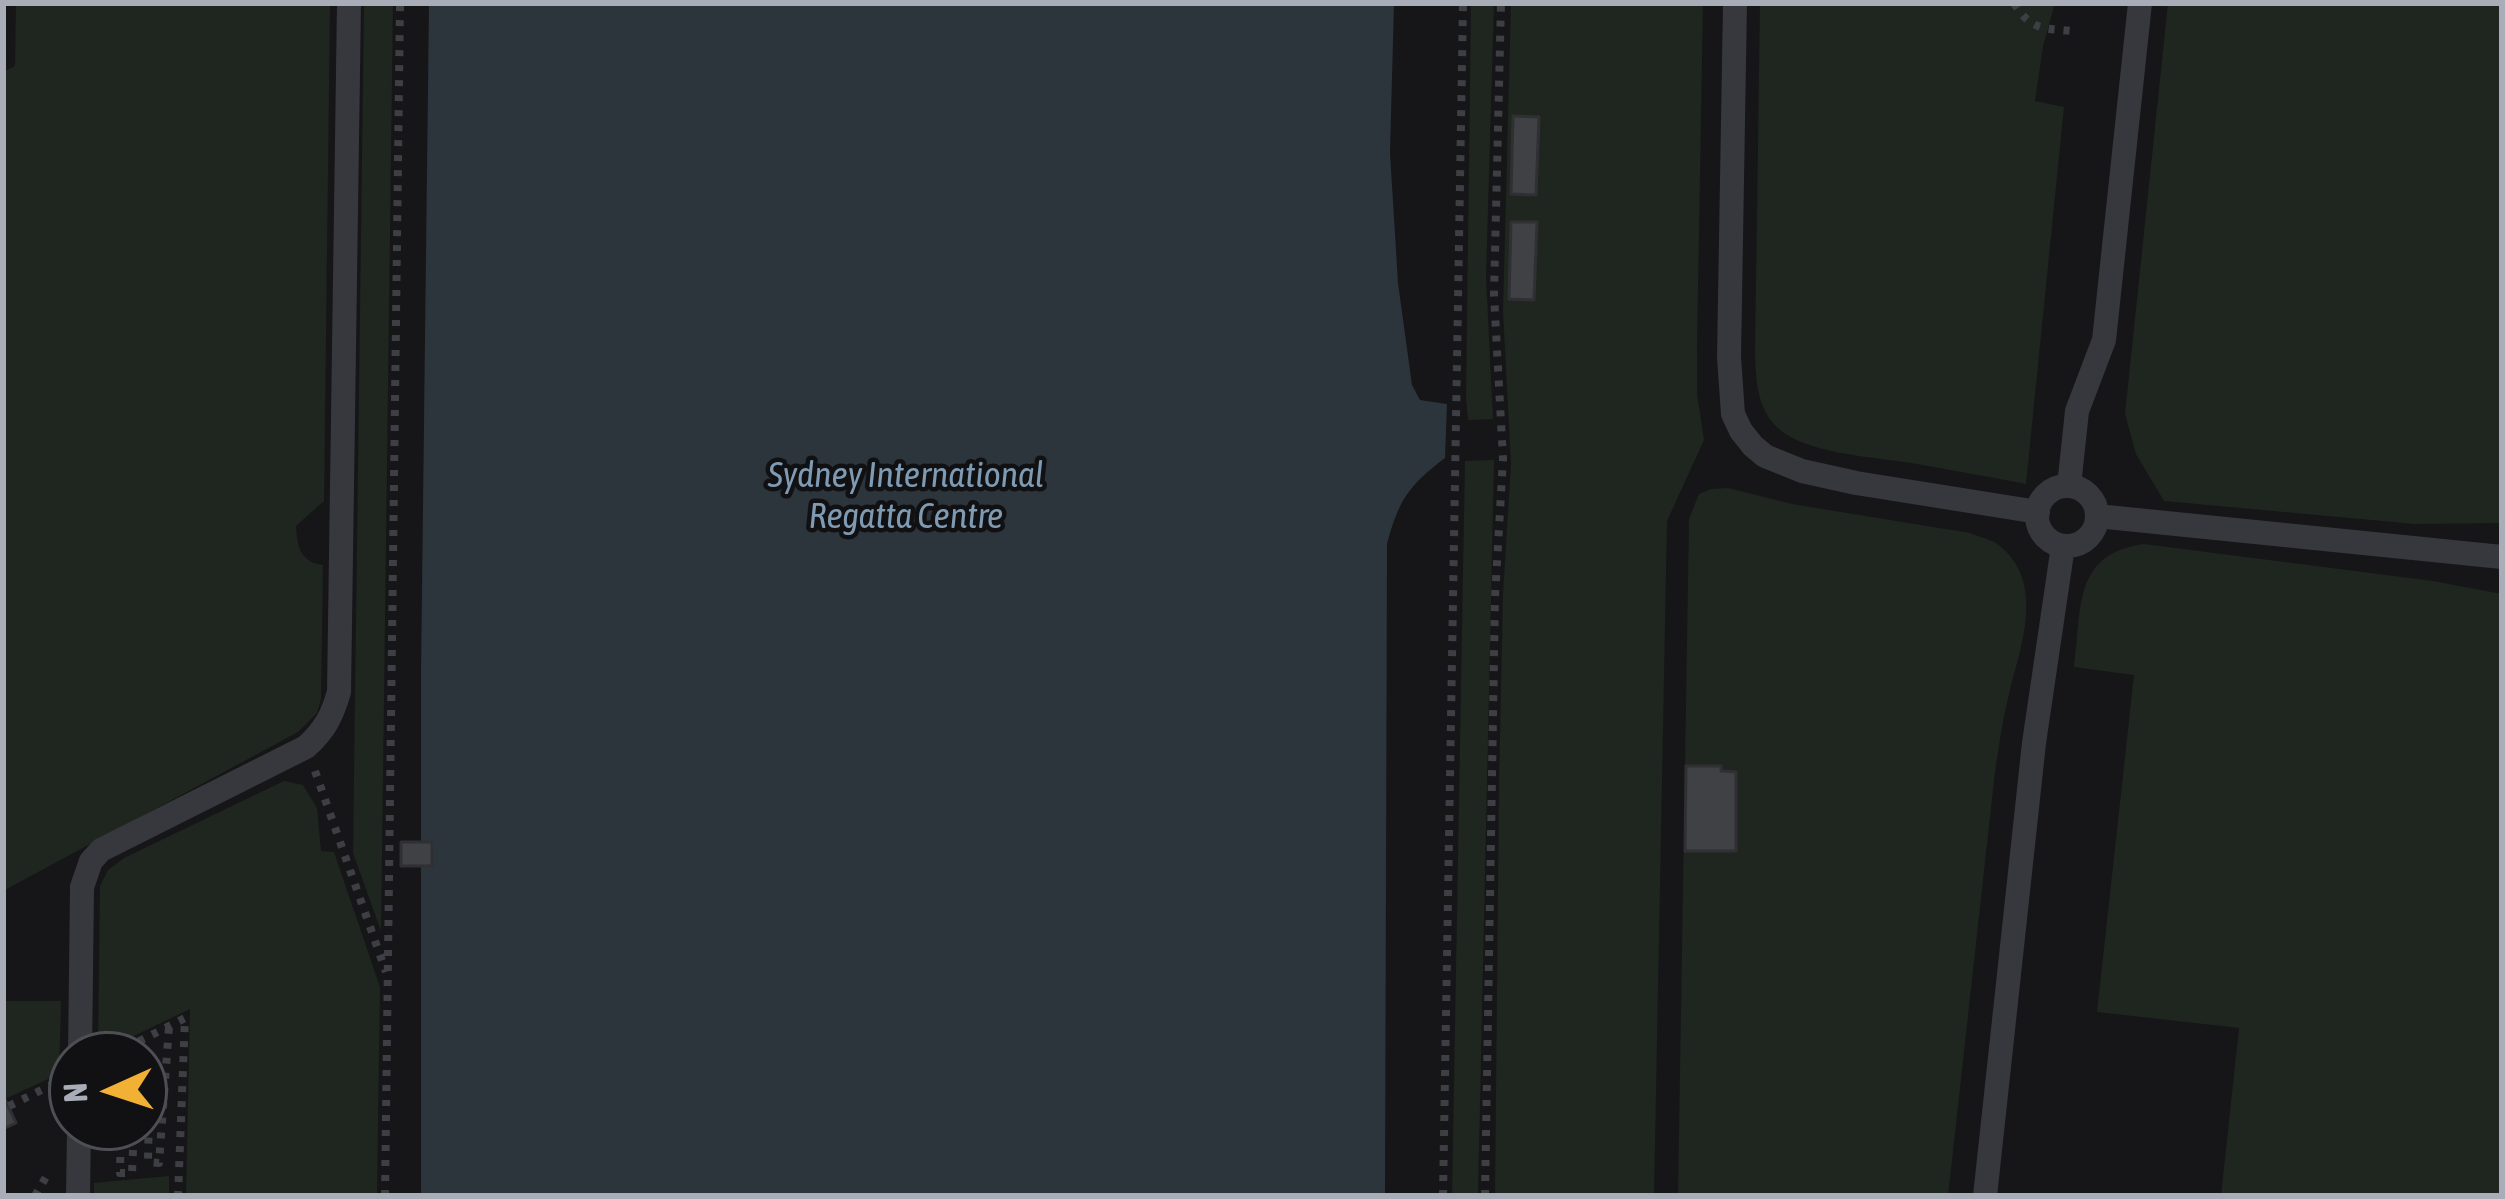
<!DOCTYPE html>
<style>
body{margin:0}
#map{position:relative;width:2505px;height:1199px;overflow:hidden;background:#161618;font-family:"Asap Condensed",sans-serif}
canvas{display:block}
.frame{position:absolute;inset:0;border:6px solid #a8adb8;pointer-events:none}
.north{position:absolute;left:48px;top:1031px;width:120px;height:120px;box-sizing:border-box;background:#111113;border:3px solid #4d4f55;border-radius:50%;rotate:267deg;font-size:33px;font-weight:700;line-height:48px;text-align:center;color:#a8adb8}
.north::after{content:'';display:block;margin:auto;width:42px;height:54px;background:#f2b134;clip-path:polygon(50% 0,100% 100%,50% 72%,0 100%)}
</style>
<div id="map">
<canvas width="2505" height="1199"></canvas>
<div class="frame"></div>
<div class="north">N</div>
</div>
<script>
const g = document.querySelector('canvas').getContext('2d');
g.lineJoin = 'round';
function paint(path, color) { g.fillStyle = color; g.fill(path, 'evenodd'); }
function strokePath(path, color, width, dash) { g.strokeStyle = color; g.lineWidth = width; g.lineCap = dash ? 'butt' : 'round'; g.setLineDash(dash || []); g.stroke(path); }
function label(font, color, halo, rows, align = 'center') {
  g.font = font + ' "Asap Condensed",sans-serif'; g.lineWidth = 9; g.setLineDash([]); g.textBaseline = 'middle'; g.strokeStyle = halo; g.fillStyle = color; for (const [text, x, y, turn = 0] of rows) {
    g.save(); g.translate(x, y); g.rotate((+turn || 0) * Math.PI / 180); g.textAlign = isNaN(turn) ? turn : align; if (halo) g.strokeText(text, 0, 0); g.fillText(text, 0, 0); g.restore();
  }
}
const green = new Path2D(`
 M16,3H330L324,501L296,526C297,546 300,562 323,565L321,699L317,713L298,732L3,891V72L15,66Z
 M364,3H393L381,931L353,853Z
 M1471,3H1494L1486,277L1493,419L1468,420L1466,398Z
 M1511,3H1703L1697,347V394L1704,440L1667,521L1654,1196H1495L1499,783L1503,594L1511,463L1503,311Z
 M1760,3H2055L2043,46L2035,101L2064,107L2026,484C1986,476 1945,469 1905,462C1871,457 1806,453 1779,429C1756,408 1756,380 1755,351Z
 M2168,3H2502V523L2415,524L2164,501L2136,454L2125,414Z
 M1494,460L1478,1196H1452L1465,461Z
 M1728,488L1792,504L1970,533C1977,536 1989,539 1996,543C2046,579 2022,643 2010,690C2003,717 1999,745 1995,772L1948,1196H1678L1689,519L1699,494L1711,489Z
 M2144,544L2433,581L2502,594V1196H2221L2239,1028L2097,1012L2134,675L2074,667C2082,609 2072,554 2144,544Z
 M284,781L303,785L317,808L321,851L334,852L380,987L377,1196H186L190,1009L98,1053L100,886L108,870L124,858Z
 M3,1001H61L59,1074L5,1099Z
 M169,1176V1196H94V1183Z`);
const water = new Path2D(`
 M429,3H1394L1390,153L1398,283L1412,385L1420,400L1447,404L1445,458C1408,486 1399,500 1387,544L1385,1196H421V674Z`);
const building = new Path2D(`
 M1513,116L1539,117L1536,195L1511,194Z
 M1511,222H1537L1534,300L1509,299Z
 M1686,766H1721V771L1736,772V851H1685Z
 M401,842H432V866H401Z
 M3,1095L16,1123L3,1129Z`);
const path = new Path2D(`
 M2014,3C2031,30 2041,28 2071,31
 M315,771L386,972
 M112,1055L185,1018L178,1196
 M144,1056L150,1054L148,1162L159,1163L169,1026
 M9,1106L66,1078
 M121,1127L120,1173H132L134,1127
 M35,1196L46,1177
 M385,1196L400,3
 M1443,1196L1463,3
 M1485,1196L1495,597L1503,459L1494,295L1501,3`);
const service = new Path2D(`
 M1735,3L1729,357L1733,414L1741,431L1753,446L1765,456L1802,471L1856,483L2038,512
 M2069,486L2077,411L2104,340L2140,3
 M2037 516a30 30 0 1 1 60 0a30 30 0 1 1-60 0Z
 M2097,516L2502,557
 M80,1055L82,887L91,861L101,850L306,747C325,730 332,716 339,692L349,3
 M78,1196L79,1127
 M1985,1196L2034,743L2063,546`);
const waterNames = [
 ["Sydney International",906,476],
 ["Regatta Centre",906,517]
];
paint(green, '#1e261f');
paint(water, '#2c353c');
paint(building, '#404145');
strokePath(building, '#303034', 3);
strokePath(path, '#3d3f44', 8, [6, 9]);
strokePath(service, '#37383d', 24);
label('italic 36px', '#7f9bb3', '#111113', waterNames);
</script>
